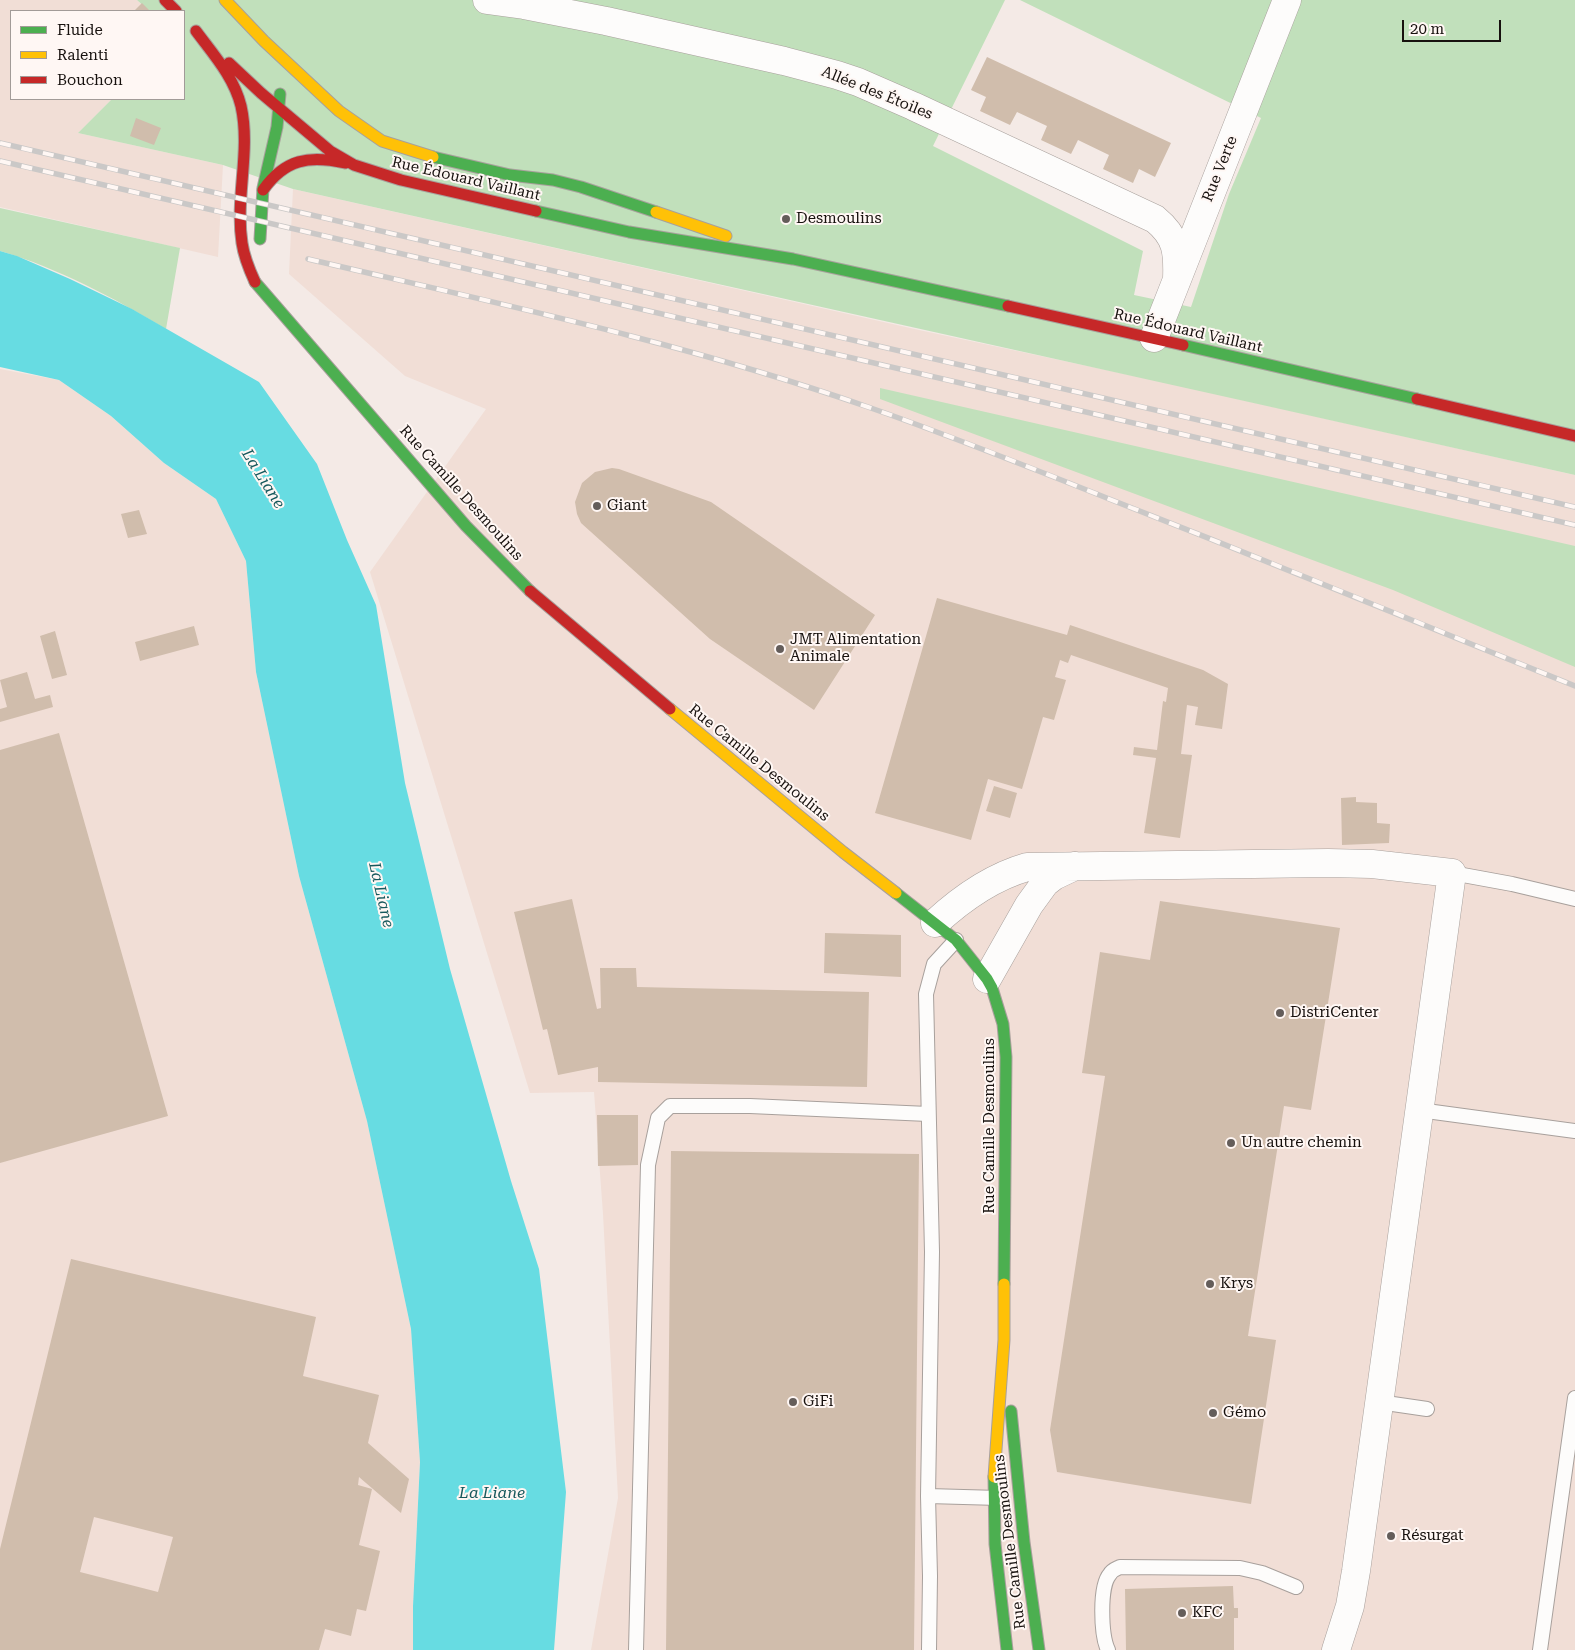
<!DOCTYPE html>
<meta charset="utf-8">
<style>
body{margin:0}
#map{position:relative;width:1575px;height:1650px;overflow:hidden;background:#f4eae6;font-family:"Roboto Serif",serif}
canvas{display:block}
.legend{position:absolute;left:10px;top:10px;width:175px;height:90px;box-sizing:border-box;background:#fff7f4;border:1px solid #a29b98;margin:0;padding:6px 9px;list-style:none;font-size:15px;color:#17110e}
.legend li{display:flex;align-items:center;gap:10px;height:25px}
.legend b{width:25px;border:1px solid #a29b98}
.scale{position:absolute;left:1402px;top:20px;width:99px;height:22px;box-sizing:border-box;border:2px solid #17110e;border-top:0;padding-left:6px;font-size:15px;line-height:18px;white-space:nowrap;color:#17110e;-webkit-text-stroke:4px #fff7f4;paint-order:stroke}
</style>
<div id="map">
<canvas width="1575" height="1650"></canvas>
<ul class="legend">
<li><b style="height:6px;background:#4caf50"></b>Fluide</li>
<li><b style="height:6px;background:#ffc107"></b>Ralenti</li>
<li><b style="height:6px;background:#c62828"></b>Bouchon</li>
</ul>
<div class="scale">20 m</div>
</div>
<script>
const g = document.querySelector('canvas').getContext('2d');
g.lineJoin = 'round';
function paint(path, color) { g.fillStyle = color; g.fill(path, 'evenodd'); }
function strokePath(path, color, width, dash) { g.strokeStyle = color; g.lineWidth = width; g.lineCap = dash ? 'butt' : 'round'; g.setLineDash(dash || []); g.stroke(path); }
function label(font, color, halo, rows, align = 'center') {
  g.font = font + ' "Roboto Serif",serif'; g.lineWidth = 4; g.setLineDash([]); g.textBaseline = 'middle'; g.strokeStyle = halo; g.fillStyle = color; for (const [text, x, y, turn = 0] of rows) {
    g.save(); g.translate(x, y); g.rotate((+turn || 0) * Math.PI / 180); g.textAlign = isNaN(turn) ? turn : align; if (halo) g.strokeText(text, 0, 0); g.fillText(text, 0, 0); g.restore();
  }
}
const built = new Path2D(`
 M0,0H137L149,11H11V99H112L78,133L223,165L218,257L0,207Z
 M293,189L919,330L1172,384L1575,475V1650H591L618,1498L603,1214L594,1092L530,1093L370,572L486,409L405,376L289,274Z
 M0,369L59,380L111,416L164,463L216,499L246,561L256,672L299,876L367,1121L411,1329L420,1461L413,1606V1650H0Z`);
const green = new Path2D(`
 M137,0H1005L933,146L1143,251L1134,295L1191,307L1229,194L1261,118L1020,0H1575V475C1148,379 720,285 293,189L223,165L78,133L112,99H184V11H149Z
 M0,208L180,248L166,329C114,298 58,268 0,251Z
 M880,388L1575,546V667L1393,590L880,399Z`);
const water = new Path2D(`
 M0,251L17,256L70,279L132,309L259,382L317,464L347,540L376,605L405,783L450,969L511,1181L539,1269L566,1492L554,1650H413V1606L420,1462L411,1329L367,1121L299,876L256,672L246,561L216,499L164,463L111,416L59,380L0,367Z`);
const building = new Path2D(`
 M142,3L150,11H134Z
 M987,57L1171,143L1155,177L1139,169L1133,183L1103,169L1109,155L1078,140L1071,154L1041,140L1047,126L1017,112L1010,125L980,111L986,97L971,90Z
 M136,118L161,128L154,145L130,136Z
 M612,468L619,469L711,502L875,615L814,710L710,639L581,523L577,514L575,502L582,483L595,472Z
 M139,510L147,534L128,538L121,514Z
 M937,598L1067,635L1070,625L1203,670L1228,684L1222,729L1195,725L1198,707L1187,705L1181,754L1192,755L1180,838L1144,833L1156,758L1133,755L1134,747L1157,750L1163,701L1166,702L1168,688L1071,655L1068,663L1060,660L1055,677L1066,680L1054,720L1043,717L1022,789L988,779L971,840L875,813Z
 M194,626L199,645L140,661L135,642Z
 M55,631L67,675L52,679L40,636Z
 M27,672L35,699L50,695L53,707L0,722V709L7,707L0,680Z
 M59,733L168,1116L0,1163V750Z
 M994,786L1017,793L1010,818L986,811Z
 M1356,797V802L1377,803V823L1390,824L1389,843L1342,845L1341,798Z
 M572,899L597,1009L601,1008L600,968H636L637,987L869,992L867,1087L598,1082V1067L558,1075L547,1029L543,1030L514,912Z
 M1160,901L1340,928L1311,1110L1284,1106L1248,1336L1276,1340L1251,1504L1057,1472L1050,1430L1105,1076L1082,1073L1100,952L1150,960Z
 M825,933L901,935V977L824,973Z
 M597,1115H638V1165L598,1166Z
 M671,1151L919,1154L914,1650H666Z
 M71,1259L316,1317L303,1376L379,1395L368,1443L409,1479L401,1513L359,1477L358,1485L372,1489L359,1545L380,1551L366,1611L357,1609L351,1636L325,1629L319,1650H0V1549ZM94,1517L173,1537L158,1592L80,1572Z
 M1233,1586L1234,1608H1238V1618H1234V1650H1126L1125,1589Z`);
const lane = new Path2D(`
 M1452,873L1512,884L1575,899
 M1419,1110L1575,1131
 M1379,1402L1427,1409
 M928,1496L999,1498
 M636,1650L648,1165L658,1118L670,1106H750L928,1114
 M929,1650L930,1576L928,1496L932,1252L926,994L934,964L956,940
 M1108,1650C1101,1635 1099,1586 1110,1574C1112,1570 1116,1569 1120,1567L1240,1568L1262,1573L1296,1587
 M1540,1650L1575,1398`);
const street = new Path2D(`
 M487,0L524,5L606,21L784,61L837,75L858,82L913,106L1155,219C1177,237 1178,252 1177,279
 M1154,338L1287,0
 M935,923C961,899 992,877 1027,867L1328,863L1372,864L1452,873L1356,1571L1350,1606L1336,1650
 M987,979L1029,905L1045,883L1054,876L1075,866`);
const fast = new Path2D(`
 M433,157L510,175L553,180L581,187L656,212
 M536,211L629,232L793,259L1008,306
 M260,239L263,188L277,127L280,94
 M255,282L466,526L530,591
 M1183,345L1417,399
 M896,893L956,940L987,979L992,988L1003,1024L1006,1057L1004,1284
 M1011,1411L1024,1542L1039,1650
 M994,1477L995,1544L1007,1650`);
const slow = new Path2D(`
 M225,0L264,41L339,111L382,141L433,157
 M656,212L726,236
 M670,709L843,852L896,893
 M994,1477L1004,1340V1284`);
const jam = new Path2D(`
 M165,0L176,11
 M196,31C213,54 234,77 241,106C251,151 235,197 242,243C244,257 249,269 255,282
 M229,63L261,93L330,151L354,165L401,180L536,211
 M263,190C285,159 309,155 345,163
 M1008,306L1183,345
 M1417,399L1575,436
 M530,591L670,709`);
const rail = new Path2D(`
 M0,143L1575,507
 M0,161L1575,525
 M308,259C496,303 685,343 868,407C957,438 1044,473 1132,508C1280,566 1427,626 1575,686`);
const markers = [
 [786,219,5,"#645d5a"],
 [597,506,5,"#645d5a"],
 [780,649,5,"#645d5a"],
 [1280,1013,5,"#645d5a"],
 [1231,1143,5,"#645d5a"],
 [1210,1284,5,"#645d5a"],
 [793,1402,5,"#645d5a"],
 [1213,1413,5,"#645d5a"],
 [1391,1536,5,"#645d5a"],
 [1182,1613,5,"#645d5a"]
];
const streetNames = [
 ["Allée des Étoiles",877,93,22],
 ["Rue Verte",1220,169,-68],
 ["Rue Édouard Vaillant",466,179,13],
 ["Rue Édouard Vaillant",1188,331,13],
 ["Rue Camille Desmoulins",461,493,48],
 ["Rue Camille Desmoulins",759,763,39],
 ["Rue Camille Desmoulins",990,1126,-90],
 ["Rue Camille Desmoulins",1010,1542,-97]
];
const poiNames = [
 ["Desmoulins",796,219],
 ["Giant",607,506],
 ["JMT Alimentation",790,640],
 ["Animale",790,657],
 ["DistriCenter",1290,1013],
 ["Un autre chemin",1241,1143],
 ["Krys",1220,1284],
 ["GiFi",803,1402],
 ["Gémo",1223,1413],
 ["Résurgat",1401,1536],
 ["KFC",1192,1613]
];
const waterNames = [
 ["La Liane",263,479,58],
 ["La Liane",381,895,77],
 ["La Liane",492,1493]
];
paint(built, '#f1ded6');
paint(green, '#c1e0bb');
paint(water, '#67dce2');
paint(building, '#d0bdac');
strokePath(lane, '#a8a09c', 16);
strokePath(street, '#a8a09c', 29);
strokePath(fast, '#a8a09c', 13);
strokePath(slow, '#a8a09c', 13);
strokePath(jam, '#a8a09c', 13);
strokePath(lane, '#fdfcfb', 14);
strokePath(street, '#fdfcfb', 28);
strokePath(fast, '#4caf50', 11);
strokePath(slow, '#ffc107', 11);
strokePath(jam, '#c62828', 11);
strokePath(rail, '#cac8c7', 5.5);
strokePath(rail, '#fff7f4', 4, [11]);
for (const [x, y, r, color] of markers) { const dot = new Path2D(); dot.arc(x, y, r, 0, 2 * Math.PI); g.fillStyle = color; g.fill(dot); strokePath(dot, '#fff7f4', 2); }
label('15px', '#17110e', '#fff7f4', streetNames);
label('15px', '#17110e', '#fff7f4', poiNames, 'left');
label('italic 16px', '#17595d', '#fff7f4', waterNames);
</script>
